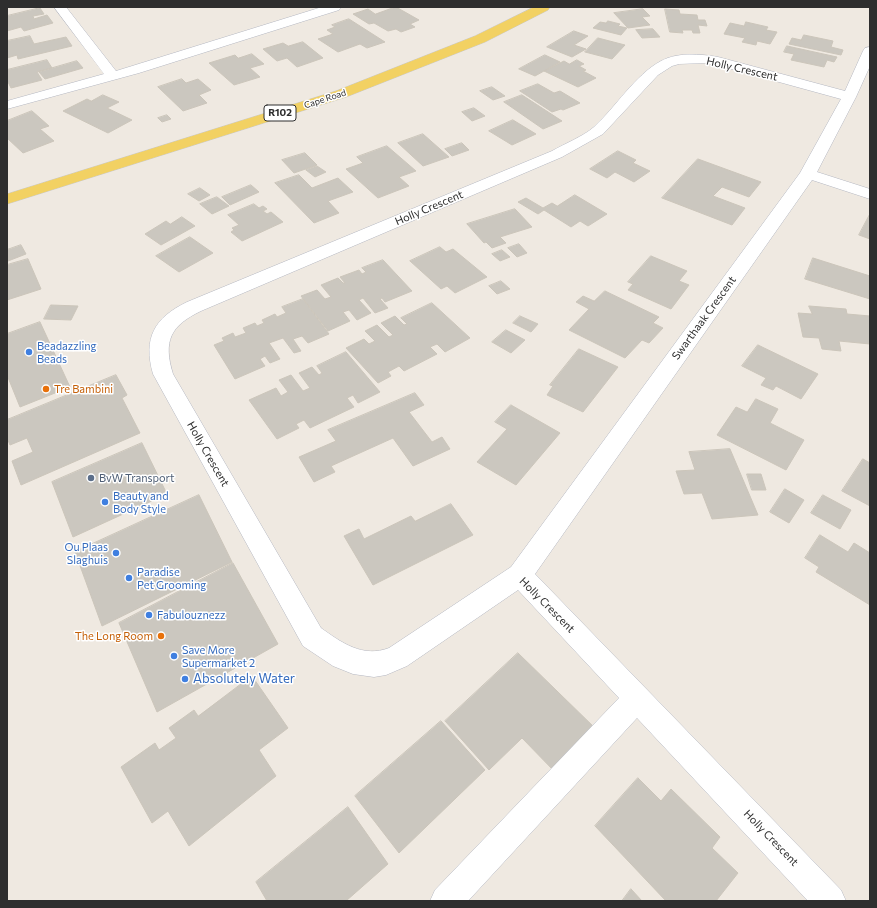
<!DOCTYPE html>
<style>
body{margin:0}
#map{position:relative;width:877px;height:908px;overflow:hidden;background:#efe9e1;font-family:Commissioner,sans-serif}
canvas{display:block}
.frame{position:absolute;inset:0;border:8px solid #2e2e2e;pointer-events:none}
</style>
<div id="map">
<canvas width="877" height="908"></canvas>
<div class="frame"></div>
</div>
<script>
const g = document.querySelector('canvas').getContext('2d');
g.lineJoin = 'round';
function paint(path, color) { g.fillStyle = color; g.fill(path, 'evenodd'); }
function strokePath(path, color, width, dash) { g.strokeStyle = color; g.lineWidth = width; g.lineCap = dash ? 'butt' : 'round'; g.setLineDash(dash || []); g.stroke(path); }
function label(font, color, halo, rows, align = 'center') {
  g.font = font + ' Commissioner,sans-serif'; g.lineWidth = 3; g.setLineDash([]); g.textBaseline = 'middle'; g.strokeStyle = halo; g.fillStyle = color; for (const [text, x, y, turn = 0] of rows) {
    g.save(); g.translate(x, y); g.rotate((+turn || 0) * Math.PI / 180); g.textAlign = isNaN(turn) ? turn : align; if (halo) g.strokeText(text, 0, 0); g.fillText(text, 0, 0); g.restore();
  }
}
const building = new Path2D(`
 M396,7L419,20L410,24L415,27L401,32L396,29L388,31L374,23L369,24L353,14L368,9L375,14Z
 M40,8L44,14L33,16L34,19L47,15L53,23L24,31L21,27L7,31V16Z
 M643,9L650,16L642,17L650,25L628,28L614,13Z
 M665,9L679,10L680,14L697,15L698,20H705L707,26L698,25L700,33H693L692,30H682L683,33L670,32Z
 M349,19L385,42L367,48L360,44L338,52L318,39L333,34L327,30L335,27L332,25Z
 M608,21L620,24L618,26L627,28L621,35L593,28L600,22L606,23Z
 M746,22L768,27L766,30L777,32L770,44L757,41L756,45L742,42L745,38L724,34L730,23L744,26Z
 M653,29L660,37L642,38L636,30Z
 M574,31L588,36L574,45L586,49L572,57L547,47Z
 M804,35L833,41L831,47L843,50L841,55L789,44L792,38L801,40Z
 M30,36L34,44L66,37L72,46L18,59L17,55L7,58V41Z
 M598,38L625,45L612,59L585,52Z
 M303,42L323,58L297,67L287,58L277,61L263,49L283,43L288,46Z
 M787,46L837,57L834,62L827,60L824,67L791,60L794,54L784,52Z
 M252,54L264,64L250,68L260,77L234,85L209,63L235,55L238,58Z
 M545,55L560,62L535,76L519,69Z
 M47,60L52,68L37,72L42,80L11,88L7,80V70Z
 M577,60L584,64L579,66L586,70L583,71L596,78L578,87L544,71L564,61L569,64Z
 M77,61L83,68L45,79L39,72Z
 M182,79L186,83L198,79L211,90L199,95L207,103L183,111L158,87Z
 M538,84L554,93L560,91L580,103L563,110L561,109L552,112L520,91Z
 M492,87L505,96L493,100L480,91Z
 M103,95L119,102L107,108L132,120L108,133L63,111L87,99L91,101Z
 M522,95L562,121L543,129L504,102Z
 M474,108L485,116L472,121L462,112Z
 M32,111L49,126L40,129L54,141L23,153L7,138V121Z
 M167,115L171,119L162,122L158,118Z
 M513,120L536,134L512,145L489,131Z
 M423,134L449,157L423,166L398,143Z
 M462,143L469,150L452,156L445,149Z
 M387,146L416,171L399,177L409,186L378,198L346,169L363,163L357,157Z
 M618,151L636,160L633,163L650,171L634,182L615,172L607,178L590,169Z
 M305,153L317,165L294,173L282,160Z
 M698,159L761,182L749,197L722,187L713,196L745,208L732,225L662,198Z
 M317,166L326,172L315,177L306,170Z
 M299,175L312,188L338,178L353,192L328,201L339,213L314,223L275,183Z
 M251,185L259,192L230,205L222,197Z
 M200,188L210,195L199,201L188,194Z
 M575,195L607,214L588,226L580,221L571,227L544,210L538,214L518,202L526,198L543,208L552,203L557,206Z
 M217,197L229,206L212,214L200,204Z
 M254,204L259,208L263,206L267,209L263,211L267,214L271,212L283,222L242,241L231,232L234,230L232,228L239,225L228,215Z
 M515,209L532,227L500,237L506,243L492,248L486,242L484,243L467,224Z
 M870,214V239L859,235Z
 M182,217L195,226L161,245L145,234L166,221L170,224Z
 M190,237L213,253L179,272L156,256Z
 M519,244L527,253L517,257L508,248Z
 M21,245L26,254L8,261L7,250Z
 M440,247L446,252L453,249L487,277L455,293L447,286L441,289L410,261Z
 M502,250L510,257L500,261L492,254Z
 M651,256L687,271L679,281L689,285L671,309L628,290L633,284L628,282Z
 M813,258L870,276V299L805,279Z
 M28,259L41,289L7,300V265Z
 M383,260L412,291L385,302L382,298L380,299L388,308L375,313L363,298L359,300L371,313L357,320L349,310L343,312L350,321L328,331L301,296L317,290L325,299L331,297L321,285L338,278L343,283H345L340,277L359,270L362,274L366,272L362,268Z
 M501,281L510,289L497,294L489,286Z
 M605,291L659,317L653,323L663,328L649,343L642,340L625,358L569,330L589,309L576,302L583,296L594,301Z
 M303,299L329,334L308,343L302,336L293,339L301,351L294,353L283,338L269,343L280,359L270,363L265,356L260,359L265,366L235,379L214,345L224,341L222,338L233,333L235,337L246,333L243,328L255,323L257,326L264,323L262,320L275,314L277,317L286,313L282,307Z
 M432,303L470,338L445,352L437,344L430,347L437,354L404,371L399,366L388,372L391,376L378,383L346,348L364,339L369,344L375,341L365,331L377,325L389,337L393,335L381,323L395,316L404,325L407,324L401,318Z
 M51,305L78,306L71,320L44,319Z
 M809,306L846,309L847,314L870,316V344L839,341L841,351L822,349L819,338L803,337L798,313L812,314Z
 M520,316L538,324L531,332L513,323Z
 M40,322L70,387L20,407L7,375V334Z
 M506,330L525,340L511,353L492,342Z
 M758,345L818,374L801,399L776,386L773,390L761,385L766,378L742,366Z
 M579,349L618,367L583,412L547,395L553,386L550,385Z
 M346,352L380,392L358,403L353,395L347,398L354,407L310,428L304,420L296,424L299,428L277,439L249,400L276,388L281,396L288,392L279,380L291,375L303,391L310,388L299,373L312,367L319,375L322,373L317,366Z
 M116,375L127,395L122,398L140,433L21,485L12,461L33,452L27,438L10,445L7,438V420Z
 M415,393L424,405L409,412L432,442L442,437L450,449L413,466L393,438L331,466L335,472L314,482L299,457L336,441L328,430Z
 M756,399L778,409L770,423L804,440L786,470L717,435L736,407L747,412Z
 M511,405L560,433L516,485L477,462L507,429L495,422Z
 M142,443L167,494L73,537L52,482Z
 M730,449L758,515L712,519L702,493L684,494L676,471L695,470L689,452Z
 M863,459L870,463V506L842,491Z
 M747,474H761L766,490H752Z
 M785,489L804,500L789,523L770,512Z
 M199,495L232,562L102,626L75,552Z
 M823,495L851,510L840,529L811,513Z
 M451,504L473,535L373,585L344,536L359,529L364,539L411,516L415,521Z
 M820,535L848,552L854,543L870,553V605L816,572L819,567L805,558Z
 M233,563L278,644L157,712L119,623Z
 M518,653L597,730L556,773L522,738L489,770L445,721Z
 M252,676L288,728L259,750L276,776L189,846L168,811L152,823L121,767L155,743L159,750L176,738L169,728L194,710L198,716Z
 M441,721L485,770L399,853L355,796Z
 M638,778L661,801L671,789L720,837L712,848L738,873L716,901H666L595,826Z
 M348,807L388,864L346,901H267L256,882Z
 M631,889L642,901H622Z`);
const street = new Path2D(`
 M54,7H66L116,71L322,7H341L339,10L139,73L7,109V101L104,74Z
 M870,47V66L856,97L817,172L870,189V199L812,180L535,574L841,890L846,901H808L637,718L468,901H430L435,890L619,698L518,590L407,666L386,675L374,677L353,674L333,666L303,646L153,374C143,338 154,318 187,302L552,151C564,144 584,136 594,127C616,107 635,75 661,61C677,52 701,54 718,57L845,91L863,51L865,48ZM705,63L717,65L841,99L800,173L511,567L389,648C363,658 342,643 321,628L173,374C163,341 170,326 201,311L562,157L603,134L658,75L672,66L679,64Z`);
const primary = new Path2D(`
 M534,7H550L548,10L485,42L346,97L7,204V194L336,91L475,36Z`);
const markers = [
 [29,352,4,"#3f7fe0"],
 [46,389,4,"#e8710a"],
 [91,478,4,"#5c6f8a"],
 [105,502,4,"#3f7fe0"],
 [116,553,4,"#3f7fe0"],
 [129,578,4,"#3f7fe0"],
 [149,615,4,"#3f7fe0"],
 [161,636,4,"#e8710a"],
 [174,656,4,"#3f7fe0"],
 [185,679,4,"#3f7fe0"]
];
const farStreetnames = [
 ["Cape Road",325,99,-18]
];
const shields = [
 [280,113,32]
];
const shieldNames = [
 ["R102",280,113]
];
const streetNames = [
 ["Holly Crescent",742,69,13],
 ["Holly Crescent",429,208,-23],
 ["Swarthaak Crescent",704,318,-54],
 ["Holly Crescent",208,454,60],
 ["Holly Crescent",547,605,45],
 ["Holly Crescent",771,838,46]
];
const shopNames = [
 ["Beadazzling",37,346],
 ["Beads",37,359],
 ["Beauty and",113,496],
 ["Body Style",113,509],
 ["Ou Plaas",108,547,"right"],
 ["Slaghuis",108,560,"right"],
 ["Paradise",137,572],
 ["Pet Grooming",137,585],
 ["Fabulouznezz",157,615],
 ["Save More",182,650],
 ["Supermarket 2",182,663]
];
const foodNames = [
 ["Tre Bambini",54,389],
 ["The Long Room",153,636,"right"]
];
const serviceNames = [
 ["BvW Transport",99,478]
];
const nearShopnames = [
 ["Absolutely Water",193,679]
];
paint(building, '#cbc7bf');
strokePath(building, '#cbc5ba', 1);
strokePath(street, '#b4b7c1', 1);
strokePath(primary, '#c9c9c9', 1);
paint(street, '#fff');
paint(primary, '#f2d163');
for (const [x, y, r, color] of markers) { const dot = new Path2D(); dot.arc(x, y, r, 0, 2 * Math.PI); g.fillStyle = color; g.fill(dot); strokePath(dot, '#fff', 1.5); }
label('9px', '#2e2e2e', '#fff', farStreetnames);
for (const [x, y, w] of shields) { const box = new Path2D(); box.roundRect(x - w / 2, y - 8, w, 16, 3); g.fillStyle = '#fff'; g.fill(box); strokePath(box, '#2e2e2e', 1); }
label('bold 10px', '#2e2e2e', null, shieldNames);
label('11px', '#2e2e2e', '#fff', streetNames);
label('11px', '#366cbe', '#fff', shopNames, 'left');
label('11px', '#c56008', '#fff', foodNames, 'left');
label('11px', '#4e5e75', '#fff', serviceNames, 'left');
label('13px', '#366cbe', '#fff', nearShopnames, 'left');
</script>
